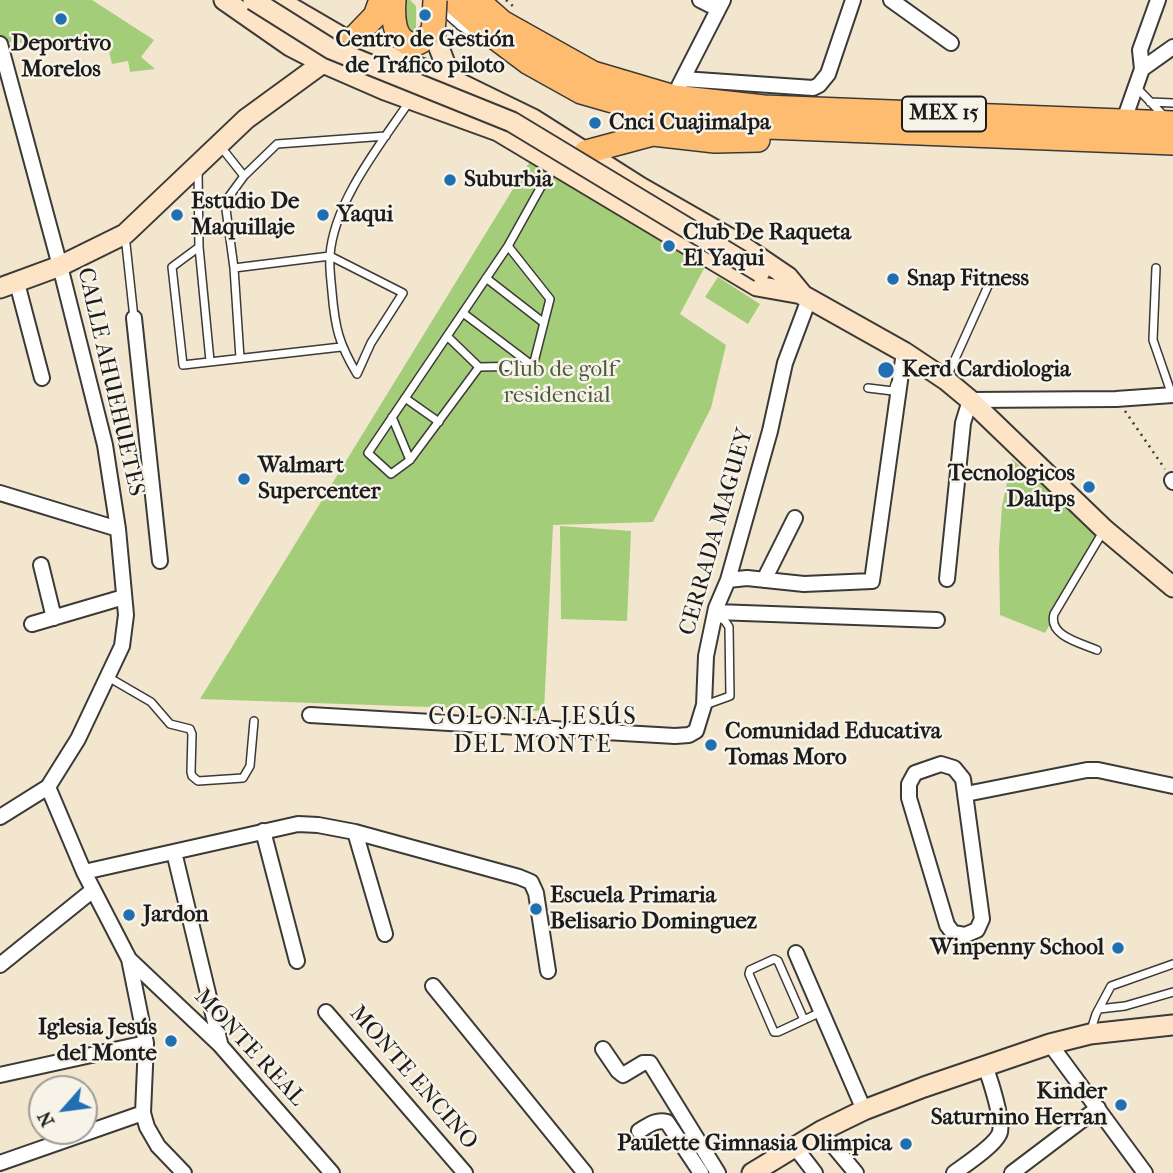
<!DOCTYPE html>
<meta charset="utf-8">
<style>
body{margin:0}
#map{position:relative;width:1173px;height:1173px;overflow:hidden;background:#f3e6cf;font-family:"IM FELL French Canon",serif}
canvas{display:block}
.north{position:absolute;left:28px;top:1075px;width:70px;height:70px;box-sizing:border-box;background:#f7f3e8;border:2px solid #9f9d96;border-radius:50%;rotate:242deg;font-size:19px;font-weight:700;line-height:28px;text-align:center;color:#1c1c1c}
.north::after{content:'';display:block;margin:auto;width:24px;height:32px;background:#1f6fb2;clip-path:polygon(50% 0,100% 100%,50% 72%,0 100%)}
</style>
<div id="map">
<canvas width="1173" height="1173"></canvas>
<div class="north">N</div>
</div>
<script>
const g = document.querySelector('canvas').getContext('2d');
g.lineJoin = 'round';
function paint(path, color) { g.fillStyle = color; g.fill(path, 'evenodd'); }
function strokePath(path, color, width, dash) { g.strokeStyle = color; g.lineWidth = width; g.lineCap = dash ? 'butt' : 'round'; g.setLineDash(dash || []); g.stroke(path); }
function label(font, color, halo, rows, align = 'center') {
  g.font = font + ' "IM FELL French Canon",serif'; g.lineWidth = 5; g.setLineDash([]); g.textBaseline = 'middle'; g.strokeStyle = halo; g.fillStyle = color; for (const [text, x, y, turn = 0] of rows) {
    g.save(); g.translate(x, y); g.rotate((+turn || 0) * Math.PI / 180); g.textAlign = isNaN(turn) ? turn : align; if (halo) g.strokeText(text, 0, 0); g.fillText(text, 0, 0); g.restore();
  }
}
const green = new Path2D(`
 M0,0H92L154,40L141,57L155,69L130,72L128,61L112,64L106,39H61L62,44L0,42Z
 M389,0H410L416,6V32L408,37Z
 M532,158L708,261L680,314L726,345L711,408L653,522L553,525L544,711L200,699Z
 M718,277L760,304L748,324L705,297Z
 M1012,459L1100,536L1045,633L1000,615L999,549L1002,506Z
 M560,526L631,531L627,621L561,619Z`);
const path = new Path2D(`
 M506,0L514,7
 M1125,411L1165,469`);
const lane = new Path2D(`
 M440,8L460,26L478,37
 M1136,87L1165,117
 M1150,102L1173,103
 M221,147L244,176
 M198,170L199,247L210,361
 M199,199L225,202
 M125,235L134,318
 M508,246L550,299L533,366
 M199,247L172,267L183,365L341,347
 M234,268L330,256L403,293L371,343L357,374C339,344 335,328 332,292C331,280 329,267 330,255C334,202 380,145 409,102
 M1156,268L1153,340L1172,395
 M486,278L544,323
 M463,313L533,366
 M447,336L479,367L533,366
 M240,358L234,268L225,202L244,176L277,144L386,136
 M479,367L410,460L391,474L368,453L508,246L542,185L554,169
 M946,379L988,286
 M868,388L893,391L895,384
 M405,398L439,422
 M392,417L410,460
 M1097,650C1081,643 1048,636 1054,614L1104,530
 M108,677L151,702L170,724L190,729L192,734L191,772L192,776L198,781L243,778L250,766L254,721
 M705,705L730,696L729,627L725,621L716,616
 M1099,1009L1125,1006L1173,992
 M804,1020L778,961L774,959L750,970L749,974L774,1032H778L821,1012
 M1090,1033L1096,1014L1111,986L1173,964`);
const street = new Path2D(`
 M700,0L718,9
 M891,0L951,43
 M0,44L60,266L105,445L118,529L126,615L122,646L78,739L48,787L0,817
 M1142,69L1140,50L1158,0
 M683,79L813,88L819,85L828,74L853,0
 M679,86L723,0
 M1124,120L1142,69L1173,47
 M17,283L42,378
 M134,318L160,561
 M1172,480L1173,482
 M0,493L118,529
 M41,565L54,618
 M947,579L963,423L970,400L1116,399L1173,395
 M728,580L747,578L804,584L872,581L904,352
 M764,580L795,518
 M716,612L937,620
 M32,624L124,597
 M310,715L675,736L689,735L696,731L704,705L706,656L716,608L728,580L770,431L785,363L809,299
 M941,764L954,768L963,779L982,919L977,930L965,935L953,933L947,925L909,798V784L915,773Z
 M48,787L84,872L129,959L146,1043L143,1113L147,1127L158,1146L184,1173
 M966,794L1087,770H1098L1173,786
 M263,831L297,961
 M355,832L385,934
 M174,852L220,1043
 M84,872L298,824L318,825L355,832L519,877L531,882L536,893L548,971
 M796,953L864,1110
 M129,959L220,1045L332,1173
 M0,965L93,890
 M433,986L585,1173
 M326,1012L465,1173
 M1050,1044L1145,1173
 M603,1049L618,1071L623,1075L643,1063H650L718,1173
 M0,1075L146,1043
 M639,1131C649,1125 656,1119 667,1122L701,1173
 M821,1131L856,1173
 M795,1147L815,1173
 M0,1163L143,1113
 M954,1173C965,1165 997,1144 1000,1132C1003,1119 990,1079 985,1066
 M1012,1173L1098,1108`);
const secondary = new Path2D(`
 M224,0L290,46L323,63L385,90L498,131L757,286L802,294
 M278,0L350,42L451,79L533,119L640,187L738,243L788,277L802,294
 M433,32L451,79
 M0,288L60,266L125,234L246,119L331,57
 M790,288L904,352L946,380L970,400L1104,529L1173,587
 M752,1173L821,1131L864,1110L924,1087L1050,1044L1090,1034L1173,1025`);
const primary = new Path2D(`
 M394,0C393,13 392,43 413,44C420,44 428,36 433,32L434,19
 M451,0L485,30L529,63L581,92L665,116L742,126L1173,143
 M477,0L502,22L593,73L674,97L764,107L1173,123
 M350,42L375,16L381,0
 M586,152L653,134L715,141L758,140`);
const secondaryBridge = new Path2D(`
 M253,0L331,49L512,122L760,272`);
const primaryBridge = new Path2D(`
 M434,19L435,0`);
const markers = [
 [425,15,7,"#1f6fb2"],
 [61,19,7,"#1f6fb2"],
 [595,123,7,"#1f6fb2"],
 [450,180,7,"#1f6fb2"],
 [177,215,7,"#1f6fb2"],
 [323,215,7,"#1f6fb2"],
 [669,246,7,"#1f6fb2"],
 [893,279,7,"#1f6fb2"],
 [886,370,9,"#1f6fb2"],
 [244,479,7,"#1f6fb2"],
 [1089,487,7,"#1f6fb2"],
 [711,745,7,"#1f6fb2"],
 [536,909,7,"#1f6fb2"],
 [129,915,7,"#1f6fb2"],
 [1118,948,7,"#1f6fb2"],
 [171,1041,7,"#1f6fb2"],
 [1121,1105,7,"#1f6fb2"],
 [906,1144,7,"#1f6fb2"]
];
const shields = [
 [944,114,84]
];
const shieldNames = [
 ["MEX 15",944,114]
];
const poiNames = [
 ["Centro de Gestión",425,40,"center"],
 ["de Tráfico piloto",425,66,"center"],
 ["Deportivo",61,44,"center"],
 ["Morelos",61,70,"center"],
 ["Cnci Cuajimalpa",609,123],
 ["Suburbia",464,180],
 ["Estudio De",191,202],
 ["Maquillaje",191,228],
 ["Yaqui",337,215],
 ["Club De Raqueta",683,233],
 ["El Yaqui",683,259],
 ["Snap Fitness",907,279],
 ["Kerd Cardiologia",902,370],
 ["Walmart",258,466],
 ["Supercenter",258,492],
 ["Tecnologicos",1075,474,"right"],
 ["Dalups",1075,500,"right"],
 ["Comunidad Educativa",725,732],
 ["Tomas Moro",725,758],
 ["Escuela Primaria",550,896],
 ["Belisario Dominguez",550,922],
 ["Jardon",143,915],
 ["Winpenny School",1104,948,"right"],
 ["Iglesia Jesús",157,1028,"right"],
 ["del Monte",157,1054,"right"],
 ["Kinder",1107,1092,"right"],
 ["Saturnino Herran",1107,1118,"right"],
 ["Paulette Gimnasia Olimpica",892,1144,"right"]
];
const parkNames = [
 ["Club de golf",557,370],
 ["residencial",557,396]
];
const streetNames = [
 ["CALLE AHUEHUETES",110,382,77],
 ["CERRADA MAGUEY",717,532,-74],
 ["MONTE REAL",249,1048,47],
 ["MONTE ENCINO",413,1078,49]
];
const neighbourhoodNames = [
 ["COLONIA JESÚS",533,718],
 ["DEL MONTE",533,746]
];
paint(green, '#a4cd79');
strokePath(lane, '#3c3a37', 10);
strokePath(street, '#3c3a37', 18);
strokePath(secondary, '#3c3a37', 23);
strokePath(primary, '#3c3a37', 26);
strokePath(path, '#3c3a37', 2.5, [2, 5]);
strokePath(lane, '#fff', 7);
strokePath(street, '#fff', 14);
strokePath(secondary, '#fee4c6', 19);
strokePath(primary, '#fdbc70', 23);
strokePath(secondaryBridge, '#3c3a37', 23, []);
strokePath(primaryBridge, '#3c3a37', 26, []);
strokePath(secondaryBridge, '#fee4c6', 19);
strokePath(primaryBridge, '#fdbc70', 23);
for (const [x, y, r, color] of markers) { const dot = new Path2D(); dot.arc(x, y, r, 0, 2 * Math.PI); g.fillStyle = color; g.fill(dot); strokePath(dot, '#f7f3e8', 2.5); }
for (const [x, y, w] of shields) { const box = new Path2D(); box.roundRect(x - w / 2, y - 17.5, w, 35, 5); g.fillStyle = '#f7f3e8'; g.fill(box); strokePath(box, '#1c1c1c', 2); }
label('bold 21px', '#1c1c1c', null, shieldNames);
label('bold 23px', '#1c1c1c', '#f7f3e8', poiNames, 'left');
label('23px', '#4c5a3d', '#f7f3e8', parkNames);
label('23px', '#1c1c1c', '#f7f3e8', streetNames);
g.letterSpacing = '2px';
label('24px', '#1c1c1c', '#f7f3e8', neighbourhoodNames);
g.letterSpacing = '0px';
</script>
